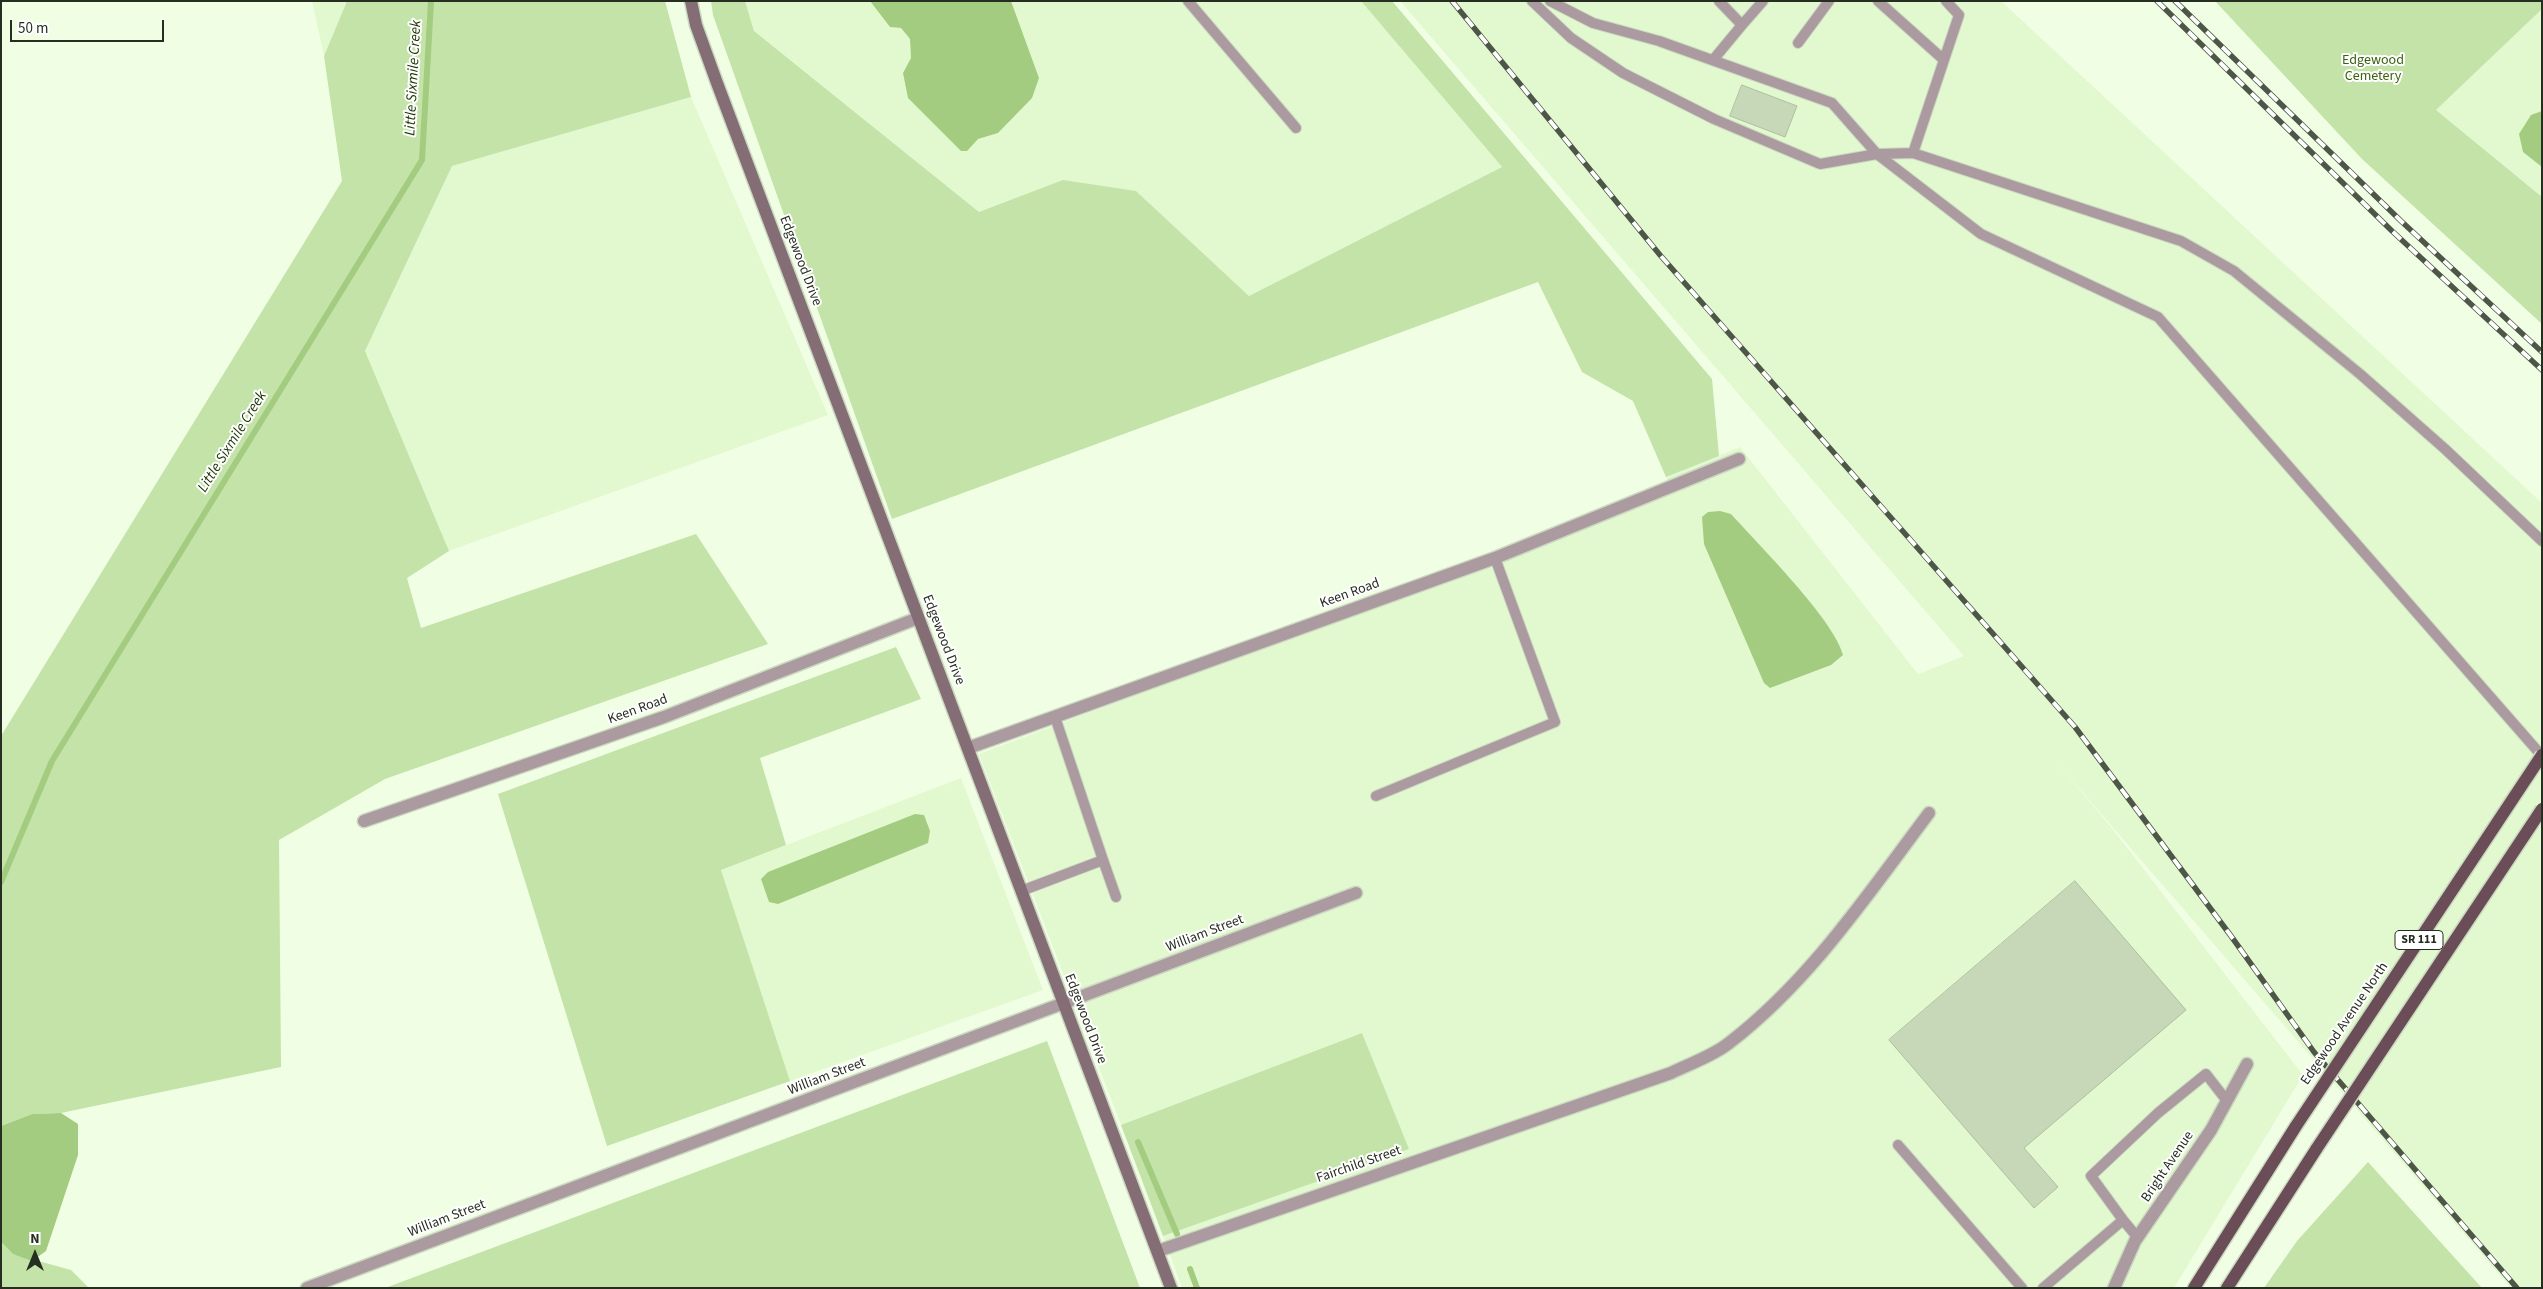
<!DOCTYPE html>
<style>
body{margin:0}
#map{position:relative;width:2543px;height:1289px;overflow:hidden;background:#f0ffe4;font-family:"Source Sans 3",sans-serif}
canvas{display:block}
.frame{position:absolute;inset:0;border:2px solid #262d21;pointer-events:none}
.north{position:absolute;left:10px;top:1229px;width:50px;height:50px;-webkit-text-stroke:4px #fff;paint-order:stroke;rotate:0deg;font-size:14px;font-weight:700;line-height:20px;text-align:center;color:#262d21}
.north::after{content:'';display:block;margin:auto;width:18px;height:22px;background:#262d21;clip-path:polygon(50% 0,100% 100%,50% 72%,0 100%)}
.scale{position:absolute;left:10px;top:20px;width:154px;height:22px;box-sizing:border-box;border:2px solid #262d21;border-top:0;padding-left:6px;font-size:15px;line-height:18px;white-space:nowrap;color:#262d21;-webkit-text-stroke:4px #fff;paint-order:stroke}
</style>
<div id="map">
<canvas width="2543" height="1289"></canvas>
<div class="frame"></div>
<div class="north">N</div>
<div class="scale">50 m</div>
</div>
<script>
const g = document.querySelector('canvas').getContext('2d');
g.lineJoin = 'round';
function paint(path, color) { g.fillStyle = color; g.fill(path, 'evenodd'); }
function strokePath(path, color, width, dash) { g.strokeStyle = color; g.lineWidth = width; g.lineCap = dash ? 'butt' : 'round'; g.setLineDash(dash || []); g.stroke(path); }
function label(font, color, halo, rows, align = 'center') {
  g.font = font + ' "Source Sans 3",sans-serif'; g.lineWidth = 4; g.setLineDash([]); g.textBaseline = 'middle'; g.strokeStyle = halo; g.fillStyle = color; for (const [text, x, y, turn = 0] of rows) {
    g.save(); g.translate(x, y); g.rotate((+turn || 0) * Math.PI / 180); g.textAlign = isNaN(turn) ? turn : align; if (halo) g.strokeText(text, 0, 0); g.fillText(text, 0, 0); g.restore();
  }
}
const built = new Path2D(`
 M312,1H347L324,56Z
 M745,1H870L890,27L901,28L910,39L911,58L903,73L978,139L998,133L1039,78L1011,1H1361L1502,167L1249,296L1136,191L1063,181L979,212L754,31Z
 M1400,1H2001L2542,503V1288H2511L2058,764L2111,827L2303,1075L2174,1288H1182L1163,1236L1408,1148L1362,1033L1121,1125L979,754L1672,494L1666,477L1740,447L1918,674L1964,656Z
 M2542,9V197L2436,110Z
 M691,97L828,415L449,551L365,351L452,166Z
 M961,778L1043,990L790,1081L721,870Z`);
const green = new Path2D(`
 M347,1H665L691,97L452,166L365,351L449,551L407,578L421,628L696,534L768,644L385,779L279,840L281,1067L61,1113L32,1114L1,1126V736L342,181L324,56Z
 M711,1H745L754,31L979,212L1063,180L1136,191L1249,296L1502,167L1361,1H1392L1712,379L1719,456L1666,477L1633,401L1582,372L1538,282L892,519L713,15Z
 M2215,1H2542V9L2436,110L2542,197V324L2362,159Z
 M896,647L921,699L760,758L786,845L721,870L790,1081L607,1146L498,794Z
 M1362,1033L1409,1149L1163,1236L1121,1125Z
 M1047,1041L1140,1288H385Z
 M2368,1162L2482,1288H2264L2297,1241Z
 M1,1242L13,1254L71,1270L89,1288H1Z`);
const water = new Path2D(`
 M870,1H1011L1039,78L1032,98L998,133L978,139L967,151H961L908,98L903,73L911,58L910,39L901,28L890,27Z
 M2542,111V167L2523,152L2519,134L2531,115Z
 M1720,511L1731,514C1758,544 1835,621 1843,655L1831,665L1770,688L1764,683L1704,544L1702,517L1708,512Z
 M915,814L924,815L930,831L928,843L778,904L769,902L761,879L768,872Z
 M61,1113L78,1124V1155L46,1251L32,1261L13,1254L1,1242V1126L32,1114Z`);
const stream = new Path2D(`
 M1,882L52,761L422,160L431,1
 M1138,1142L1177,1234
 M1190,1269L1197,1288`);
const building = new Path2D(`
 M1742,85L1797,106L1785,137L1730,116Z
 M2075,881L2186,1010L2024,1148L2058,1187L2034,1208L1889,1040Z`);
const lane = new Path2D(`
 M1188,1L1296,128
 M1532,1L1571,38L1623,73L1714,119L1820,164L1877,154L1832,103L1659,41L1593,23L1550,1
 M1878,1L1944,60
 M1946,1L1959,15L1913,153L2181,241L2234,271L2360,374L2445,449L2542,541
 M1742,25L1763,1
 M1798,43L1829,1
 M1713,60L1742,25L1719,1
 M1877,154L1981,234L2158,317L2542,756
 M1877,154L1913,153
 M1376,796L1555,722L1495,558
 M1103,860L1116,897
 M1021,891L1103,860L1055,717
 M1898,1145L2022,1288
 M2123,1220L2091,1176L2158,1113L2206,1074L2227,1101
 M2043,1288L2123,1220L2138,1238`);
const street = new Path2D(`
 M968,748L1495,558L1739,459
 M364,821L664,717L918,618
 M1158,1251L1671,1073C1689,1064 1713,1056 1729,1043C1810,981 1868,894 1929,813
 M307,1288L1356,893
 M2114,1288L2135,1241L2211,1130L2247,1064`);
const secondary = new Path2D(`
 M691,1L696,25L717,83L1171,1288`);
const primary = new Path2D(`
 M2194,1288L2296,1126
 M2227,1288L2317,1148`);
const rail = new Path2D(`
 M1452,1L1660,255L2075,727L2231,936L2314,1052L2517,1288
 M2157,1L2392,231L2542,370
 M2175,1L2401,221L2542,352`);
const primaryBridge = new Path2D(`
 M2296,1126L2542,755
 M2317,1148L2542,809`);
const shields = [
 [2419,940,48]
];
const shieldNames = [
 ["SR 111",2419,940]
];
const parkNames = [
 ["Edgewood",2373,61],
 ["Cemetery",2373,77]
];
const streetNames = [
 ["Edgewood Drive",800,261,69],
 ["Keen Road",1350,594,-20],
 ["Edgewood Drive",943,640,69],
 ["Keen Road",638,710,-20],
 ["William Street",1205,934,-21],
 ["Edgewood Drive",1085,1019,69],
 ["Edgewood Avenue North",2345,1024,-56],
 ["William Street",827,1077,-21],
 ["Fairchild Street",1359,1165,-19],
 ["Bright Avenue",2168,1167,-56],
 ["William Street",447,1219,-21]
];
const waterNames = [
 ["Little Sixmile Creek",414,78,-87],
 ["Little Sixmile Creek",233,442,-58]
];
paint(built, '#e2f9d0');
paint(green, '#c3e3a8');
paint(water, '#a3cc80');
strokePath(stream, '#a3cc80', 6);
paint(building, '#c6d8b8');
strokePath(building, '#afc0a0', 1);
strokePath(lane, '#ccd9c1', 12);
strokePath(street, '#ccd9c1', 15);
strokePath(secondary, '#ccd9c1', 15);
strokePath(primary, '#ccd9c1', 15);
strokePath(lane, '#ab9a9f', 10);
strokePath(street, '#ab9a9f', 12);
strokePath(secondary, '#856d75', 12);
strokePath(primary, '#6a4d57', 12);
strokePath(rail, '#4d5647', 5.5);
strokePath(rail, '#fff', 4, [11]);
strokePath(primaryBridge, '#ccd9c1', 15, []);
strokePath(primaryBridge, '#6a4d57', 12);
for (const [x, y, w] of shields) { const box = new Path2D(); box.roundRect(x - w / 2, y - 9.5, w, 19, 4); g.fillStyle = '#fff'; g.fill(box); strokePath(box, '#262d21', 1); }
label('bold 12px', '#262d21', null, shieldNames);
label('14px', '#3c6011', '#fff', parkNames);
label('14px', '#262d21', '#fff', streetNames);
label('italic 15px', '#1b3300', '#fff', waterNames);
</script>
